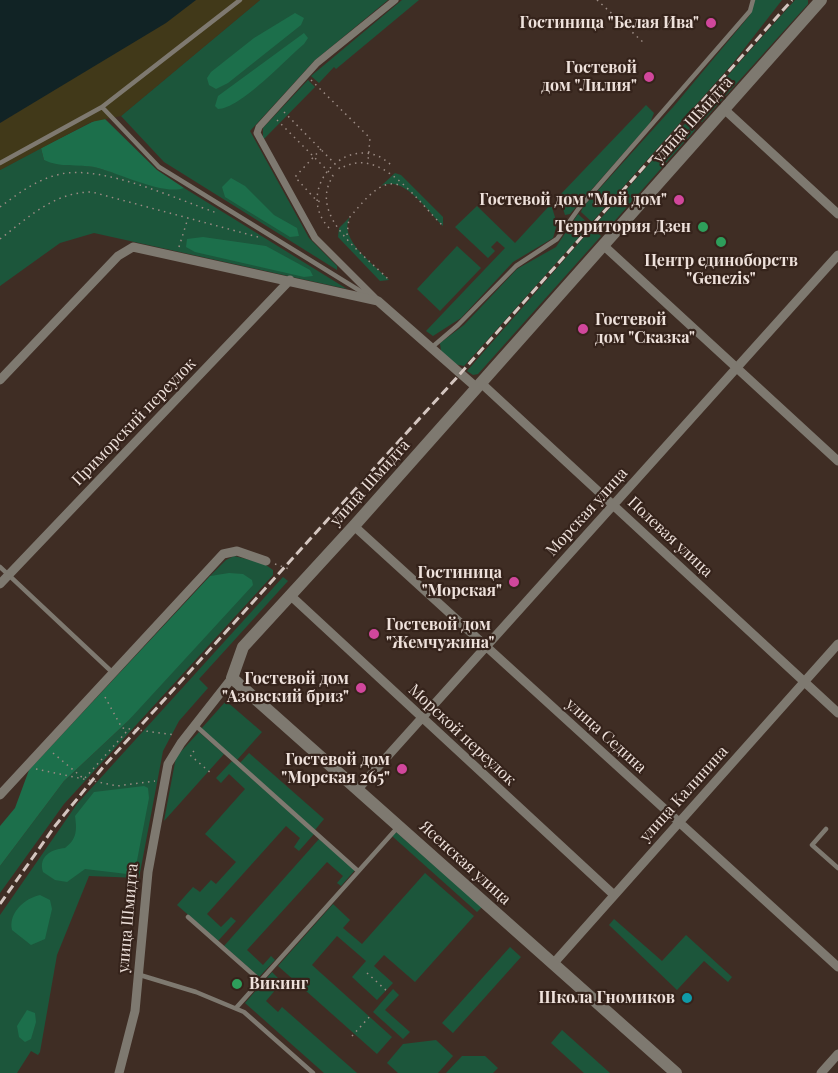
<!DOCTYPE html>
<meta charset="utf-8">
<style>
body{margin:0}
canvas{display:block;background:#3f2d24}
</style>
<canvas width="838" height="1073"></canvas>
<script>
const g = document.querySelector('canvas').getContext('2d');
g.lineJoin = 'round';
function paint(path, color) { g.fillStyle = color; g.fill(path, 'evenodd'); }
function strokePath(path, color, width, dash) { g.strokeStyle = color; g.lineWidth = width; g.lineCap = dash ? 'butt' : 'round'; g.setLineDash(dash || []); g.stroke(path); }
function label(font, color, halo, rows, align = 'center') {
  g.font = font + ' "Playfair Display",serif'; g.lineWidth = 4.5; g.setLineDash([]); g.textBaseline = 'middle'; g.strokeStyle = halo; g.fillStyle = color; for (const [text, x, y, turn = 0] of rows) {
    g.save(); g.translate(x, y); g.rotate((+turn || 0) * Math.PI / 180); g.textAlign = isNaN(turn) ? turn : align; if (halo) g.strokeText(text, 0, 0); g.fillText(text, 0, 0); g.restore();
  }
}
const green = new Path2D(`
 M260,0H388L314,61L250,131L309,238L337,266V270L164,162L121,116Z
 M402,0H419L336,69L334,67L319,83L311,76Z
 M754,0H782L733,63L592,222L581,212L583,207L674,106L750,15Z
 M795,0H808V4L702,122H698L694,126L695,130L604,233L595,225Z
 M308,80L315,87L263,140V128Z
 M646,105L654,113L650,123L570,214L565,215L559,196Z
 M41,148L44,160L95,167L165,188H184L347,289L94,233L60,243L0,286V170Z
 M395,173L401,175L443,217V226C428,212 404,174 381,186Z
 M551,204L557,224L553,238L513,262L461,318L433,336L426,331L505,248L497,241L491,247L495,251L488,258L455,227L477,206L515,243Z
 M578,214L590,225L464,366L454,364L441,351L440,343L464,325L517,269L556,247Z
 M350,217C337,239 375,265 389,280L380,281L338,237L339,228Z
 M592,228L601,236L478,374L473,375L467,371Z
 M457,246L481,268L440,311L417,289Z
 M234,556L263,563L273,570V575L64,804L0,893V866L64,781L128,721L243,574L210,576L226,560Z
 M283,577L288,581L199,679L208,688L179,721L163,751L139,878L89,876L57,955L40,1052L38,1055L31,1051L17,1073H0V915L77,804Z
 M226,701L262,732L237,760L201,729Z
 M199,732L224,754L164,821L176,757Z
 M249,753L324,819L315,830L240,763Z
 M232,761L314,834L299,851L294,847L300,838L286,826L207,914L221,927L231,917L236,921L218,941L177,905L193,887L200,892L211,880L216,884L236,862L205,834L245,789L229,774L221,783L216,778Z
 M396,832L482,907L477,912L392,836Z
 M319,839L355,870L341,886L337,883L343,876L327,862L247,950L263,965L271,956L275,960L259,977L224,946Z
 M425,873L474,916L415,982L384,955L374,966L393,983L377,1000L352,977L366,961L337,936L312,965L392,1037L377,1054L278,966L333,904L350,920L343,928L362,944Z
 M614,919L662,961L686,935L732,977L728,982L704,961L677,990L609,925Z
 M510,947L521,957L453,1033L442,1023Z
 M272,972L282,982L266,1001L278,1012L282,1007L357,1073H324L245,1003Z
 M393,989L399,995L385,1010L410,1032L403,1039L373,1012Z
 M562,1030L610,1073H584L551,1043Z
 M436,1040L453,1056L438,1073H398L387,1063L403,1044Z
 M462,1056H485L498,1068L493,1073H446Z`);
const forest = new Path2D(`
 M295,13L304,18L301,25L228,83L216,89L209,85L207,78L211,72L254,38Z
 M304,33L308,38L304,44C286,59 240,109 218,109L215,106L218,96Z
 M100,118L105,119L157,170L184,188C164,196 117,172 94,167C78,164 60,168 44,160L41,148Z
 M231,178L245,186L274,215L297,228L299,236L290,237L225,197L222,187Z
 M203,237L266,246L310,270L313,276L304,277L195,252L186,247L187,239Z
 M229,573L243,574L252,580L253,585L128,721L64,781L0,866V826L15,808L29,770L210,576Z
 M144,786L148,788L149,798L135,871L127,874L85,869L67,882L55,880L43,872C38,856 52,849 65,848C77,839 77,830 75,816L94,792Z
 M40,895L50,900L52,909L45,939L31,945L12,930C8,913 25,898 40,895Z
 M27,1010L35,1013L36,1022L31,1039L25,1042L19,1037L17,1026Z`);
const sand = new Path2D(`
 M196,0H260L121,116L91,122L0,170V123Z`);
const water = new Path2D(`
 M0,0H196L166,23L0,123Z`);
const path = new Path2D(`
 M597,0L644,43
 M311,80L370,138L368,161
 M284,112L340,169C380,144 417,201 443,226
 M277,120L333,176C307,216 364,254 389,280
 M321,149L295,177L317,201L324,202
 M0,207C19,193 37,179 61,174C103,165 176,199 217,213
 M329,228C291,187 353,126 392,166
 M347,235L349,218C361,205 379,178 399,185
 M0,239C29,217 54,192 92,192L258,237
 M179,247L188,218
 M275,564L292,570
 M105,697L122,728L176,735
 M194,751L190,755L212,774
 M53,753L84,779L128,730
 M36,769L117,786L155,781
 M367,973L388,992
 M352,1036L372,1014`);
const service = new Path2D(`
 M102,107L159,167L370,297
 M0,163L102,107L240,0
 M431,348L458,325L516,266L557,239L579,208L750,11L753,0
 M0,567L112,672
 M195,725L358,871
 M826,829L812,845L838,868
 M188,917L256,977
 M140,975L196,992L244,1012L313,1073
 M236,1008L398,827`);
const pedestrian = new Path2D(`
 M378,301L315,238L257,133L259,127L317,63L395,0`);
const minor = new Path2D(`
 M724,109L838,214
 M603,245L838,461
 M0,380L118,256L133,247L378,301L477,388
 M481,383L838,713
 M354,526L838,967
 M0,584L290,280
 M291,596L614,895
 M358,789L838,255
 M0,795L223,554L237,551L266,561
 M553,964L838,644
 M119,1073L135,1011L148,872L168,764L181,743L232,678
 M821,1073L838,1054`);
const tertiary = new Path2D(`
 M676,1073L232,678L243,647L354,526L821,0`);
const rail = new Path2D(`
 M0,904L55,826L104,766L460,374L792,0`);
const markers = [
 [711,23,6,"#d1479c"],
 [649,77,6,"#d1479c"],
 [679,200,6,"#d1479c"],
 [703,227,6,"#2e9e5b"],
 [721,242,6,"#2e9e5b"],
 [583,329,6,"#d1479c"],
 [514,582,6,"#d1479c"],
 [374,634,6,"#d1479c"],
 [361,688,6,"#d1479c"],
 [402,769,6,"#d1479c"],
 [237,984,6,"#2e9e5b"],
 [687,998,6,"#0f9aa8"]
];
const poiNames = [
 ["Гостиница \"Белая Ива\"",699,23],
 ["Гостевой",637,68],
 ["дом \"Лилия\"",637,86],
 ["Гостевой дом \"Мой дом\"",667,200],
 ["Территория Дзен",691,227],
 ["Центр единоборств",721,261,"center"],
 ["\"Genezis\"",721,279,"center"],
 ["Гостевой",595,320,"left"],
 ["дом \"Сказка\"",595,338,"left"],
 ["Гостиница",502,573],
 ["\"Морская\"",502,591],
 ["Гостевой дом",386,625,"left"],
 ["\"Жемчужина\"",386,643,"left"],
 ["Гостевой дом",349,679],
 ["\"Азовский бриз\"",349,697],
 ["Гостевой дом",390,760],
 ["\"Морская 265\"",390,778],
 ["Викинг",249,984,"left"],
 ["Школа Гномиков",675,998]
];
const streetNames = [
 ["улица Шмидта",693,120,-48],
 ["Приморский переулок",134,422,-46],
 ["улица Шмидта",370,483,-48],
 ["Морская улица",587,512,-48],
 ["Полевая улица",670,537,43],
 ["Морской переулок",462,735,43],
 ["улица Седина",606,736,42],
 ["улица Калинина",684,794,-48],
 ["Ясенская улица",465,863,42],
 ["улица Шмидта",128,918,-85]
];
paint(green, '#1c563b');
paint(forest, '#1c6f4b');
paint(sand, '#413919');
paint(water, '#112325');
strokePath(path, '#9b8b84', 1.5, [1.5, 4.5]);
strokePath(service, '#7e7970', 4.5);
strokePath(pedestrian, '#7e7970', 7);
strokePath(minor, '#7e7970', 9);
strokePath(tertiary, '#7e7970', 12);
strokePath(rail, '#d3c5bf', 3, [9, 4.5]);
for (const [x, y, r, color] of markers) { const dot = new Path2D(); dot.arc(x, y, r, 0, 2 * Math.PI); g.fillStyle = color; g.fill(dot); strokePath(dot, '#35231b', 2); }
label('bold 16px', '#eee1db', '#35231b', poiNames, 'right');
label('16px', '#eee1db', '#35231b', streetNames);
</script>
